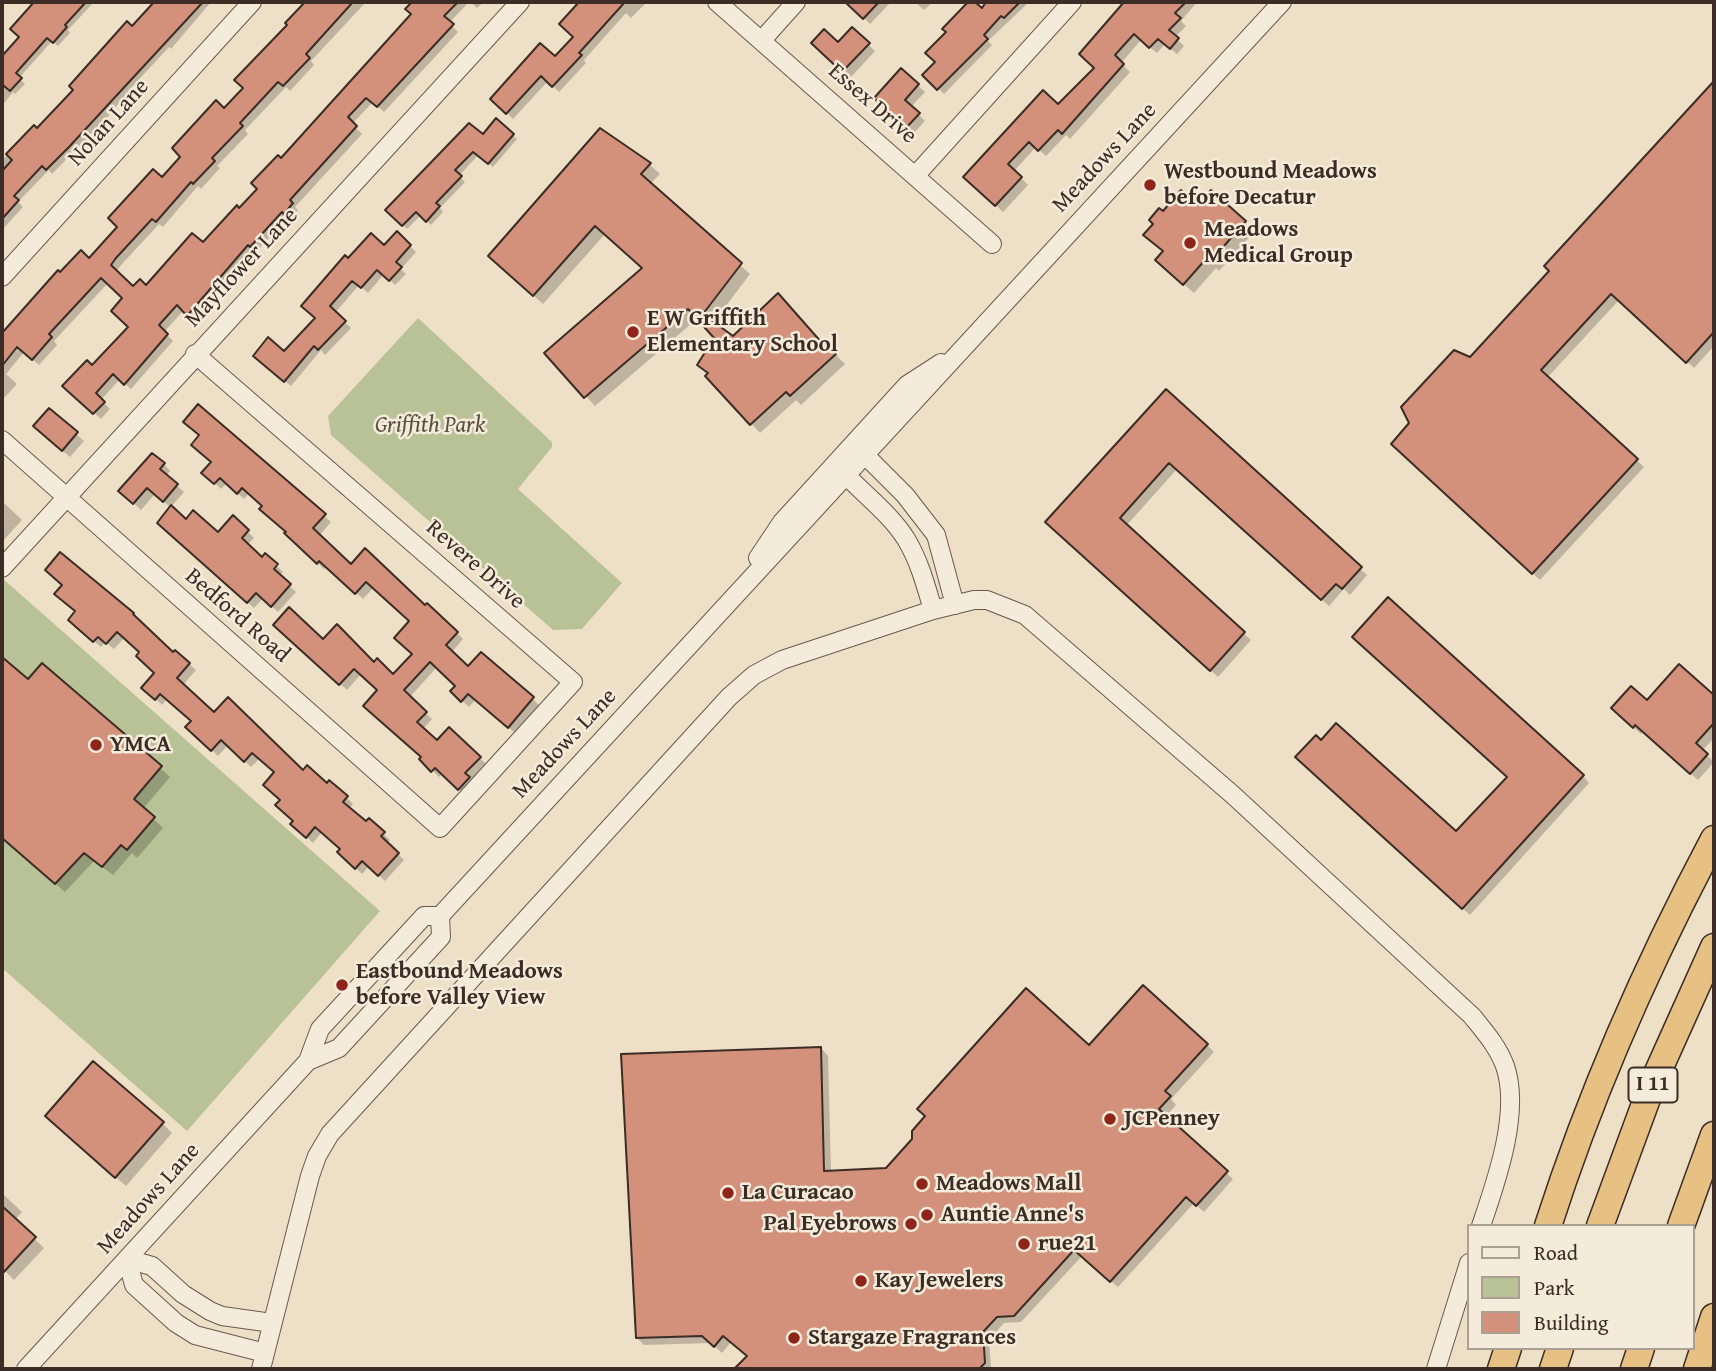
<!DOCTYPE html>
<style>
body{margin:0}
#map{position:relative;width:1716px;height:1371px;overflow:hidden;background:#eee0c7;font-family:"Gentium Book Plus",serif}
canvas{display:block}
.frame{position:absolute;inset:0;border:4px solid #3b2d25;pointer-events:none}
.legend{position:absolute;left:1467px;top:1224px;width:228px;height:126px;box-sizing:border-box;background:#f4ebdb;border:2px solid #aa9f92;margin:0;padding:9px 12px;list-style:none;font-size:21px;color:#3b2d25}
.legend li{display:flex;align-items:center;gap:14px;height:35px}
.legend b{width:35px;border:2px solid #aa9f92}
</style>
<div id="map">
<canvas width="1716" height="1371"></canvas>
<div class="frame"></div>
<ul class="legend">
<li><b style="height:9px;background:#f4ebdb"></b>Road</li>
<li><b style="height:19px;background:#b9c296"></b>Park</li>
<li><b style="height:19px;background:#d3907b"></b>Building</li>
</ul>
</div>
<script>
const g = document.querySelector('canvas').getContext('2d');
g.lineJoin = 'round';
function paint(path, color) { g.fillStyle = color; g.fill(path, 'evenodd'); }
function strokePath(path, color, width, dash) { g.strokeStyle = color; g.lineWidth = width; g.lineCap = dash ? 'butt' : 'round'; g.setLineDash(dash || []); g.stroke(path); }
function label(font, color, halo, rows, align = 'center') {
  g.font = font + ' "Gentium Book Plus",serif'; g.lineWidth = 5; g.setLineDash([]); g.textBaseline = 'middle'; g.strokeStyle = halo; g.fillStyle = color; for (const [text, x, y, turn = 0] of rows) {
    g.save(); g.translate(x, y); g.rotate((+turn || 0) * Math.PI / 180); g.textAlign = isNaN(turn) ? turn : align; if (halo) g.strokeText(text, 0, 0); g.fillText(text, 0, 0); g.restore();
  }
}
const green = new Path2D(`
 M418,318L552,442V447L518,489L622,583L582,629L553,630L331,435L328,416Z
 M2,578L380,911L187,1131L2,968Z`);
const shadow = new Path2D(`
 M38,2H94L68,30L70,33L58,46L52,41L19,78L25,84L15,94L13,92L2,106V58L21,37L14,26Z
 M157,2H211L171,49L169,47L131,88L106,119L52,174L49,170L18,202L23,207L2,230V160L34,128L37,130Z
 M308,2H366L311,61L314,65L290,91L286,87L245,130L248,134L217,166L220,168L201,189L198,186L163,227L159,224L122,264L116,272L133,289L146,287L203,245L239,210L281,160L414,15L408,9L415,2H469L449,23L458,32L384,112L373,102L352,124L362,134L295,207L298,210L291,218L289,216L257,251L256,250L194,320L184,310L164,332L173,341L131,389L120,379L101,400L110,409L101,419L71,392L130,327L124,298L108,283L54,341L57,345L39,365L24,352L6,374L17,384L5,397L2,395V334L58,273L89,260L245,88L290,25L288,23Z
 M470,2H484L477,8Z
 M582,2H647L631,18L626,13L584,60L586,63L559,92L548,81L513,119L492,99L555,59L575,37L561,24Z
 M850,2H891L870,24L849,3Z
 M915,2H933L924,10Z
 M970,2L982,11L991,2H1029L988,41L992,45L944,94L924,75L937,62L948,32L945,29Z
 M1129,2H1197L1181,21L1186,26L1175,37L1184,46L1177,54L1165,44L1157,53L1141,40L1121,63L1130,72L1070,139L1066,135L1046,156L1036,147L1014,171L1028,185L1003,212L966,177L1058,106L1097,68L1081,54Z
 M853,30L875,51L850,78L813,43L839,45Z
 M901,70L925,92L911,107L925,121L914,133L876,97Z
 M1714,83V346L1694,368L1619,300L1547,378L1644,467L1540,580L1400,451L1470,359L1551,271L1546,266Z
 M496,121L517,139L493,167L478,155L459,176L465,182L440,208L443,212L431,225L421,215L407,229L387,210L483,137Z
 M600,130L650,165L660,174L650,184L750,274L713,323L733,338L822,345L824,343L845,364L801,405L796,400L760,433L699,365L716,338L698,318L595,406L546,353L644,269L605,234L543,304L500,265Z
 M1198,207L1244,222L1254,232L1219,271L1216,268L1194,293L1167,270L1163,214Z
 M397,234L416,252L401,269L406,274L395,285L384,274L368,293L359,285L335,313L351,328L325,355L321,350L291,386L261,361L285,353L317,319L348,260L384,248Z
 M1166,392L1367,575L1350,595L1344,589L1329,606L1177,469L1126,526L1251,640L1218,677L1055,529Z
 M198,407L331,522L319,536L351,566L425,607L457,633L463,639L451,653L468,669L533,699L539,705L515,733L476,699L469,707L452,691L457,686L437,667L409,698L432,719L423,729L437,742L449,730L486,764L471,781L475,785L465,795L442,774L439,777L421,759L423,757L379,691L361,674L347,690L282,631L323,641L374,664L394,676L414,654L412,622L374,587L363,599L327,566L324,569L262,509L264,506L249,493L244,499L227,483L221,489L204,472L213,463L201,436Z
 M49,410L84,441L70,457L42,433Z
 M164,464L170,471L166,476L184,492L171,507L186,521L218,534L233,517L254,538L247,545L262,559L265,555L283,572L279,576L296,592L278,612L263,598L254,608L165,529L171,508L155,494L141,510L128,498Z
 M2,501L22,520L2,542Z
 M133,614L174,654L176,652L196,670L182,686L214,715L303,773L327,785L330,782L353,804L349,809L366,824L369,820L390,840L387,843L404,860L385,881L369,866L362,874L339,852L342,850L322,832L313,843L299,830L282,800L276,773L260,758L251,767L228,745L218,756L188,727L193,722L167,699L162,705L150,694L157,673L141,652L125,637L114,649L105,642L101,647L76,626Z
 M2,659L28,682L160,768L170,777L143,809L163,828L137,858L132,853L113,875L94,861L65,892L2,837Z
 M1679,666L1714,697V738L1702,751L1714,762L1698,780L1643,731L1641,734L1620,715L1647,702Z
 M1304,764L1456,833L1583,776L1589,783L1470,915Z
 M1207,1045L1214,1052L1171,1099L1176,1105L1165,1117L1233,1179L1204,1212L1194,1203L1118,1287L1082,1256L1021,1322L1004,1323L989,1340L991,1369H737L749,1356L731,1342L722,1353L711,1343L644,1345L637,1338L821,1048L828,1056L831,1172L887,1170L1089,1047Z
 M162,1123L172,1133L126,1186L57,1126Z
 M2,1193L22,1212L15,1220L44,1248L14,1280L2,1268L4,1255Z`);
const building = new Path2D(`
 M34,2H86L65,25L67,27L53,43L47,38L16,73L22,78L10,91L4,86L2,88V56L19,37L10,29Z
 M154,2H203L69,147L46,170L42,166L14,196L19,200L2,219V171L12,160L6,154L34,125L37,128L73,90L69,86L127,21L132,26Z
 M305,2H353L306,54L310,58L283,86L278,82L240,123L243,126L212,158L215,161L193,184L191,182L156,222L152,219L116,258L111,265L133,286L140,279L146,285L192,233L203,242L237,205L239,208L257,189L251,183L278,155L281,158L411,14L405,9L412,2H458L444,16L454,24L377,107L366,98L348,117L357,126L290,200L293,203L284,214L282,212L250,247L248,245L187,316L177,305L159,325L168,334L124,385L113,374L96,393L105,402L93,414L62,386L87,360L92,365L128,327L111,311L122,298L101,278L49,334L52,337L32,360L17,347L2,366V333L58,270L60,272L81,250L89,258L117,227L108,218L153,169L162,177L180,157L172,148L216,100L224,108L243,88L234,80L287,25L285,23Z
 M579,2H625L579,53L582,55L552,87L541,76L506,114L490,99L540,43L555,56L573,37L559,24Z
 M845,2H879L863,19Z
 M968,2H975L982,8L986,2H1020L1004,18L1001,16L984,35L988,39L937,90L922,75L935,62L925,53L946,32L942,29Z
 M1124,2H1186L1175,13L1181,18L1169,30L1179,38L1170,49L1158,39L1149,48L1134,34L1115,55L1124,64L1062,134L1058,130L1038,151L1029,142L1008,164L1022,177L995,206L963,177L1043,90L1058,104L1094,68L1079,54Z
 M852,27L870,43L842,72L811,43L824,29L838,42Z
 M901,68L919,84L905,100L920,113L906,128L874,98Z
 M1714,81V332L1686,363L1611,294L1541,370L1638,459L1532,574L1391,444L1409,423L1401,407L1454,350L1470,357L1549,271L1544,266Z
 M496,118L514,134L488,164L473,152L455,170L462,176L436,203L440,206L426,222L416,212L402,226L385,210L469,123L483,134Z
 M600,128L651,163L641,174L742,263L703,314L733,336L778,293L822,343L824,341L836,354L790,396L786,392L750,425L705,376L708,373L697,365L714,338L688,309L584,398L544,353L642,268L595,226L533,296L488,256Z
 M1181,190L1198,205L1211,190L1246,221L1209,263L1205,260L1183,285L1155,260L1163,251L1143,235L1153,224L1149,220L1159,208L1163,211Z
 M397,231L411,245L396,262L402,267L389,281L377,270L361,288L352,281L330,306L346,321L318,350L314,346L284,382L253,356L268,337L284,351L315,318L301,306L345,255L348,258L371,233L384,245Z
 M1166,389L1362,567L1342,589L1336,584L1321,600L1169,463L1120,518L1245,632L1210,671L1045,522Z
 M198,404L326,514L313,528L351,564L365,548L425,605L427,603L458,632L446,645L468,666L481,652L534,697L508,728L468,694L461,702L450,691L455,686L430,662L404,690L427,712L417,722L437,740L449,727L481,757L465,773L470,777L458,790L435,768L431,772L419,759L421,757L363,706L377,690L354,669L339,685L273,625L289,607L323,639L337,624L374,662L377,658L393,674L412,654L394,638L409,621L366,582L355,594L319,561L317,564L284,533L286,532L259,509L262,506L242,488L237,494L220,478L214,484L201,473L211,462L191,445L199,435L183,422Z
 M49,408L78,432L62,451L33,426Z
 M152,453L165,463L160,469L178,484L163,502L147,488L133,504L118,491Z
 M171,505L186,519L193,510L218,532L233,515L249,530L242,538L262,557L265,553L278,564L274,569L291,584L271,607L256,593L247,603L157,523Z
 M60,552L134,613L133,614L173,652L175,650L190,663L177,678L214,712L228,697L303,770L307,765L327,783L329,780L348,796L343,802L366,821L369,818L385,832L381,836L399,853L378,876L362,861L355,869L337,852L340,849L315,827L306,838L290,824L293,821L275,805L280,800L263,785L274,772L252,753L244,762L221,740L211,751L185,727L191,721L160,694L155,700L141,688L154,673L136,656L139,652L117,632L106,644L98,637L93,642L68,620L75,611L54,594L62,585L45,570Z
 M1388,597L1584,775L1462,909L1295,757L1316,735L1321,740L1336,723L1456,831L1507,777L1352,637Z
 M2,657L28,679L42,663L162,766L134,799L155,817L127,850L121,845L102,867L84,853L55,884L2,838Z
 M1679,664L1714,695V723L1696,743L1708,754L1690,774L1635,725L1633,728L1611,708L1631,686L1647,700Z
 M1143,985L1208,1044L1165,1091L1171,1096L1159,1109L1228,1171L1196,1206L1186,1197L1110,1282L1074,1250L1014,1316L997,1317L983,1332L985,1363L979,1369H734L747,1356L723,1336L714,1347L702,1336L636,1338L621,1054L821,1047L824,1171L886,1168L912,1139V1131L925,1116L917,1109L1026,988L1089,1045Z
 M93,1061L164,1122L115,1178L45,1116Z
 M2,1206L36,1237L2,1274Z`);
const minor = new Path2D(`
 M717,2L992,244
 M762,40L796,2
 M915,176L1072,2
 M2,277L252,2
 M2,440L440,828L573,682L195,354
 M865,455L905,495L936,535L955,605
 M846,475C866,496 891,515 906,539C919,560 926,586 933,610
 M758,558L782,522L907,385L941,363
 M2,568L520,2
 M308,1061L339,1048L441,937L440,916
 M127,1259L134,1285L176,1323L195,1335L265,1353
 M127,1259L152,1266L183,1294L210,1311L222,1316L272,1323
 M26,1369L308,1061L320,1029L424,916H440L1282,2
 M261,1369L310,1176L317,1156L330,1134L729,697L754,675L782,660L933,610L974,600H987L1025,615L1233,795L1472,1016C1485,1032 1498,1047 1505,1066C1521,1112 1496,1182 1481,1226
 M1436,1369L1469,1263`);
const highway = new Path2D(`
 M1548,1226C1591,1092 1648,963 1714,839
 M1600,1226L1652,1085L1714,947
 M1681,1226L1714,1135
 M1501,1369L1508,1348
 M1553,1369L1560,1348
 M1634,1369L1641,1348
 M1697,1369L1714,1317`);
const markers = [
 [1150,185,7,"#8f2418"],
 [1190,243,7,"#8f2418"],
 [633,332,7,"#8f2418"],
 [96,745,7,"#8f2418"],
 [342,985,7,"#8f2418"],
 [1110,1119,7,"#8f2418"],
 [922,1184,7,"#8f2418"],
 [728,1193,7,"#8f2418"],
 [927,1215,7,"#8f2418"],
 [911,1224,7,"#8f2418"],
 [1024,1244,7,"#8f2418"],
 [861,1281,7,"#8f2418"],
 [794,1338,7,"#8f2418"]
];
const shields = [
 [1653,1085,49]
];
const shieldNames = [
 ["I 11",1653,1085]
];
const streetNames = [
 ["Essex Drive",872,104,41],
 ["Nolan Lane",109,123,-48],
 ["Meadows Lane",1105,158,-47],
 ["Mayflower Lane",242,268,-47],
 ["Revere Drive",475,565,41],
 ["Bedford Road",237,616,41],
 ["Meadows Lane",565,744,-47],
 ["Meadows Lane",149,1199,-48]
];
const poiNames = [
 ["Westbound Meadows",1164,172],
 ["before Decatur",1164,198],
 ["Meadows",1204,230],
 ["Medical Group",1204,256],
 ["E W Griffith",647,319],
 ["Elementary School",647,345],
 ["YMCA",110,745],
 ["Eastbound Meadows",356,972],
 ["before Valley View",356,998],
 ["JCPenney",1124,1119],
 ["Meadows Mall",936,1184],
 ["La Curacao",742,1193],
 ["Auntie Anne's",941,1215],
 ["Pal Eyebrows",897,1224,"right"],
 ["rue21",1038,1244],
 ["Kay Jewelers",875,1281],
 ["Stargaze Fragrances",808,1338]
];
const parkNames = [
 ["Griffith Park",430,426]
];
paint(green, '#b9c296');
paint(shadow, '#0003');
paint(building, '#d3907b');
strokePath(building, '#3b2d25', 2);
strokePath(minor, '#685a4e', 20);
strokePath(highway, '#3b2d25', 29);
strokePath(minor, '#f4ebdb', 18);
strokePath(highway, '#e7c084', 26);
for (const [x, y, r, color] of markers) { const dot = new Path2D(); dot.arc(x, y, r, 0, 2 * Math.PI); g.fillStyle = color; g.fill(dot); strokePath(dot, '#f4ebdb', 2.5); }
for (const [x, y, w] of shields) { const box = new Path2D(); box.roundRect(x - w / 2, y - 17.5, w, 35, 5); g.fillStyle = '#f4ebdb'; g.fill(box); strokePath(box, '#3b2d25', 2); }
label('bold 21px', '#3b2d25', null, shieldNames);
label('23px', '#3b2d25', '#f4ebdb', streetNames);
label('bold 23px', '#3b2d25', '#f4ebdb', poiNames, 'left');
label('italic 23px', '#5a5241', '#f4ebdb', parkNames);
</script>
